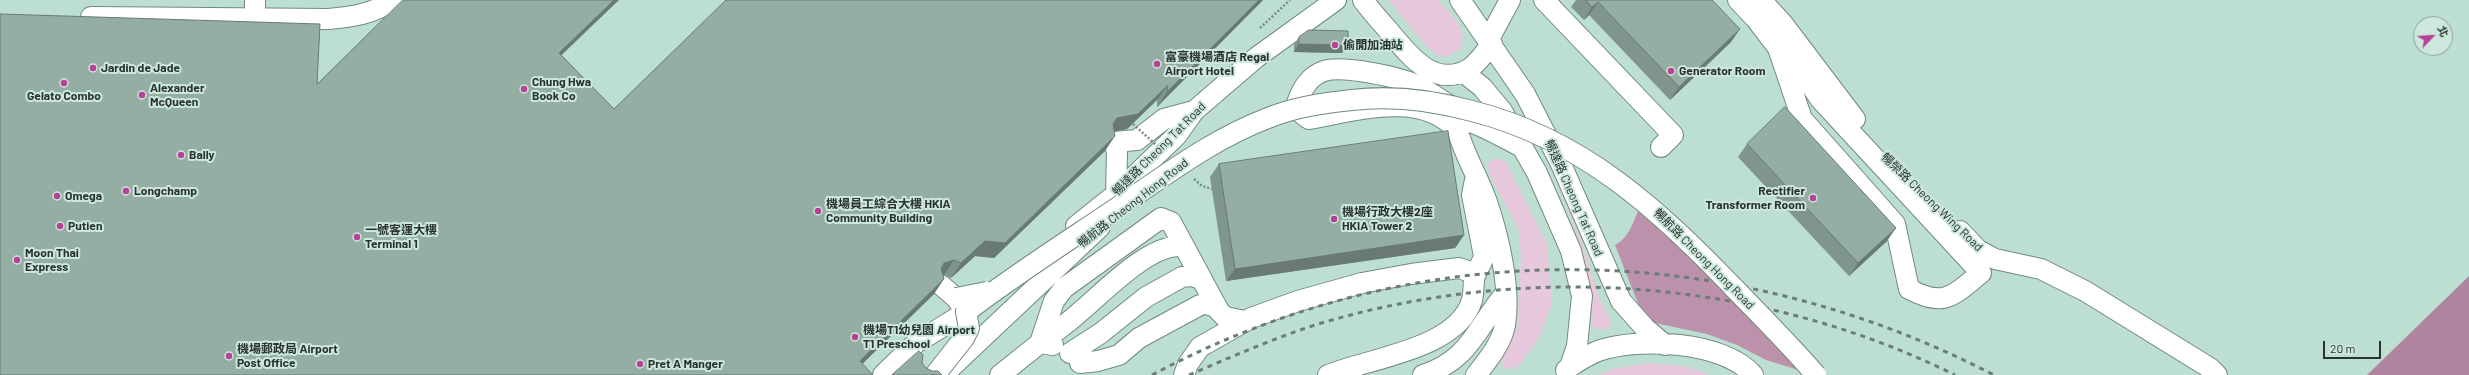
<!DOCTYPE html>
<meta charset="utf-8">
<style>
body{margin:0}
#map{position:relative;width:2469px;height:375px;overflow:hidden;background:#cde7dd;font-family:Barlow,"Noto Sans TC",sans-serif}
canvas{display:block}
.north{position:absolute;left:2413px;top:16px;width:40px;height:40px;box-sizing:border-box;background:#cde7dd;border:1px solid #8b9f97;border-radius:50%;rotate:65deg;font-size:11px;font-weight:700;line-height:16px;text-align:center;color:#28332f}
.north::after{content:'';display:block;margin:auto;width:14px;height:18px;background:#b84095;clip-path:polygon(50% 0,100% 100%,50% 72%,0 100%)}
.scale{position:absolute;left:2323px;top:341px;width:58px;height:18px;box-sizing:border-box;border:2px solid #28332f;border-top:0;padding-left:5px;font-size:12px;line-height:14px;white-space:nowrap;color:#28332f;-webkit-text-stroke:3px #cde7dd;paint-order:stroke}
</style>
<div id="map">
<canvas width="2469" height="375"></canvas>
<div class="north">北</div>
<div class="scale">20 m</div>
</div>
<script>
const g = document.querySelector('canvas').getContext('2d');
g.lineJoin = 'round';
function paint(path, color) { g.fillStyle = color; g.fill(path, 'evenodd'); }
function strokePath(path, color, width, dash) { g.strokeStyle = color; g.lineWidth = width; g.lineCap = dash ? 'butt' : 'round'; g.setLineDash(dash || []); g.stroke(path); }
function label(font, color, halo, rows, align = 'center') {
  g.font = font + ' Barlow,"Noto Sans TC",sans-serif'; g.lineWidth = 4; g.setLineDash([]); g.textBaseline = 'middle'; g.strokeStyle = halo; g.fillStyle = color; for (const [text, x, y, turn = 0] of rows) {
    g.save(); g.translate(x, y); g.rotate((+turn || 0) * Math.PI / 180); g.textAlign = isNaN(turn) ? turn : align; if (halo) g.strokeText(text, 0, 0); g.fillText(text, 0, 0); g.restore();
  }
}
const built = new Path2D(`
 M0,0H2469V276L2367,375H0ZM2421,24H2445V48H2421Z`);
const green = new Path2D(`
 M1388,0H1439C1450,14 1470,30 1460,49L1446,57L1437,55L1429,49Z
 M1543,145C1558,178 1571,211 1583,245C1592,271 1596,298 1611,320L1609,328L1599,329L1591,327C1595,265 1566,201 1540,146Z
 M1497,158L1506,162L1547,244L1552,304L1539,339L1516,369L1504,368L1500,360L1517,329L1521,255L1518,228L1491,178L1487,164Z
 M1650,363L1684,366L1711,375H1598L1616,368Z`);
const forest = new Path2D(`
 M1639,209L1679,243L1808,373L1766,360L1737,345L1707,334L1655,323L1639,306L1615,245C1629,238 1633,222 1639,209Z`);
const water = new Path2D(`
 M2469,276V375H2367Z`);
const path = new Path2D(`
 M1260,28L1290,0`);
const minor = new Path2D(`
 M1363,0C1371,11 1380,21 1389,31C1409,55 1434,89 1469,69C1478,63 1485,52 1492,44
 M1460,0L1525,94L1561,164L1621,301L1645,328L1665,345
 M1544,0L1673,135L1661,147
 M1738,0L1756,19L1778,48
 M1761,0L1783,24L1855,119
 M91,17L328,19C351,17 374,14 393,0
 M255,19V0
 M1489,39L1510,0
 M1778,48L1802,72L1820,99L1981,273C1952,296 1945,308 1909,289L1895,224L1802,119Z
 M1463,72L1482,87L1502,111L1537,173L1571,251L1582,296L1577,346L1570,367
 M1449,105C1439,99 1429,91 1418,86C1400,77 1343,65 1324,71C1309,76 1302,89 1297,103L1301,113L1309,119C1356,111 1424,89 1458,132
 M1116,194L1117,152L1114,142L1137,140L1164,119L1194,111
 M1076,226L1116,194L1177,135L1194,111L1257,57L1336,0
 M1960,231L1978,250L1995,259L2041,269L2085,291L2210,368L2217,375
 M1040,343L1054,301L1064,288L1161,218L1171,222L1219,311L1225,317L1245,321
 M1040,343C1054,333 1068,323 1081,311C1104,292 1153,240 1184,247
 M1070,353L1101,333L1146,297L1182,277L1191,276L1201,279
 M1080,363L1098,361L1119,355L1139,338L1200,305L1206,304L1216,307
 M1566,370C1576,362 1586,356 1598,351C1638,337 1724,341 1753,375
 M944,374L1100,227
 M883,375L916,343L966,312L956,298L942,286
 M1000,375L1040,343L1053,345
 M1184,375L1188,364L1200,347L1251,318L1298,301L1362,283L1411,274L1459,268L1476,274
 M1328,375C1370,358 1458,349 1472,300C1474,292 1473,283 1475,275C1477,269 1482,264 1484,256L1472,195L1475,180
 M1423,375C1470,360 1476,328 1505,294
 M1476,375C1487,361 1502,343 1505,325C1511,289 1499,237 1487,202C1479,179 1465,156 1458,132C1460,127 1462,123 1469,122C1473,121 1512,142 1520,146`);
const rail = new Path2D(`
 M1152,375C1420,232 1726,237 1994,375
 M1189,375C1231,357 1272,339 1315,325C1525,261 1759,278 1955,375`);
const pathBridge = new Path2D(`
 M1133,124L1165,153
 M1194,179L1202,186L1212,189`);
const minorBridge = new Path2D(`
 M956,298L987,292
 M935,375L964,338L969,328L966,312C1017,273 1071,239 1124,203C1170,172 1215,138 1268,118C1295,107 1323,103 1352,100C1393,95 1432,100 1472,111C1583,139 1659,210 1736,290C1763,318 1791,346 1816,375`);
const wall = new Path2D(`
 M1263,0L1157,107V100L1127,129L1115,132L1105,151L994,258L975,256L951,278L944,275H943L934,294L862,364L317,84L561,55L614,109Z
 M1576,0H1712L1731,42L1670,100L1589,15L1584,20L1571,7Z
 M1299,37L1348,45L1342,53L1294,52V45Z
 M1747,144L1887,241L1849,276L1738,157Z
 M1219,164L1464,235L1455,248L1226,281L1210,177Z`);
const shadedWall = new Path2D(`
 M614,0H619L548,68L559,53Z
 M1259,0H1263L1157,107L1167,92Z
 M1598,2L1589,15L1584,20L1592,7Z
 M1740,29L1731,42L1670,100L1679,87Z
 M1299,44L1348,45L1342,53L1294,52Z
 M1168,85L1157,100L1127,129L1106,133L1117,118Z
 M1115,136L1105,151L994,258L975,256L951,278L961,263L985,241Z
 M1896,228L1887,241L1849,276L1858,263Z
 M1464,235L1455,248L1226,281L1235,269Z
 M954,260L944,275L934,278L944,263Z
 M944,279L934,294L851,375L860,361Z`);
const building = new Path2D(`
 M403,0H614L559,53L614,109L726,0H1259L1167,92L1168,85L1138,114L1117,118L1113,124L1115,136L1005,243L985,241L961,263L954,260L944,263L941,269L944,279L860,361L873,375H0V14L320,24L317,84Z
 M1586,0H1712L1740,29L1679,87L1598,2L1592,7Z
 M1309,30L1348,31V45L1299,44V37Z
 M1785,107L1896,228L1858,263L1747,144Z
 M1448,131L1464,235L1235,269L1219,164Z
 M919,351L923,355L922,363L926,368L932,371H938L942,375H892Z`);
const markers = [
 [1335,45,4,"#b84095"],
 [1157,64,4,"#b84095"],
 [93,68,4,"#b84095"],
 [1671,71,4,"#b84095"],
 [64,83,4,"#b84095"],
 [524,89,4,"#b84095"],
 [142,95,4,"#b84095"],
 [181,155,4,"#b84095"],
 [126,191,4,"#b84095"],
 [57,196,4,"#b84095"],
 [1813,198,4,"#b84095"],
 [818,211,4,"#b84095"],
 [1334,219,4,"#b84095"],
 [60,226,4,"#b84095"],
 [357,237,4,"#b84095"],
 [17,260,4,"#b84095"],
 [855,337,4,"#b84095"],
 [229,356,4,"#b84095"],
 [640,364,4,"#b84095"]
];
const poiNames = [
 ["偷閒加油站",1343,45],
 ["富豪機場酒店 Regal",1165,57],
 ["Airport Hotel",1165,71],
 ["Jardin de Jade",101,68],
 ["Generator Room",1679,71],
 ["Chung Hwa",532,82],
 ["Book Co",532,96],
 ["Alexander",150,88],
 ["McQueen",150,102],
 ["Gelato Combo",64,96,"center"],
 ["Bally",189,155],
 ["Longchamp",134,191],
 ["Rectifier",1805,191,"right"],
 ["Transformer Room",1805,205,"right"],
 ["Omega",65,196],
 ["機場員工綜合大樓 HKIA",826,204],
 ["Community Building",826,218],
 ["機場行政大樓2座",1342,212],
 ["HKIA Tower 2",1342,226],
 ["Putien",68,226],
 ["一號客運大樓",365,230],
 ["Terminal 1",365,244],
 ["Moon Thai",25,253],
 ["Express",25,267],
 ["機場T1幼兒園 Airport",863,330],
 ["T1 Preschool",863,344],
 ["機場郵政局 Airport",237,349],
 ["Post Office",237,363],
 ["Pret A Manger",648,364]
];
const streetNames = [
 ["暢達路 Cheong Tat Road",1159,149,-45],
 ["暢達路 Cheong Tat Road",1574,198,66],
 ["暢榮路 Cheong Wing Road",1932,202,44],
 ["暢航路 Cheong Hong Road",1133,203,-38],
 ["暢航路 Cheong Hong Road",1704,259,45]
];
paint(built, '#bcdfd1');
paint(green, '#e8c8dc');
paint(forest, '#bc91ac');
paint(water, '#af849f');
strokePath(minor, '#728a81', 22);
strokePath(path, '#798b84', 2.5, [2, 2]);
strokePath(minor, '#fff', 20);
strokePath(rail, '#6c7d77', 3, [5, 5]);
strokePath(minorBridge, '#728a81', 22, []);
strokePath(pathBridge, '#798b84', 2.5, [2, 2]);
strokePath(minorBridge, '#fff', 20);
paint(wall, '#80968d');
paint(shadedWall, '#687a73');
paint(building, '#95aea4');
strokePath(building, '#687a73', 1);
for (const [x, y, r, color] of markers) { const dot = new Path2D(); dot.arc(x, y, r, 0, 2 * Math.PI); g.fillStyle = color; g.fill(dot); strokePath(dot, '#cde7dd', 1.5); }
label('bold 12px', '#28332f', '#cde7dd', poiNames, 'left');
label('12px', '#28332f', '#cde7dd', streetNames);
</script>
